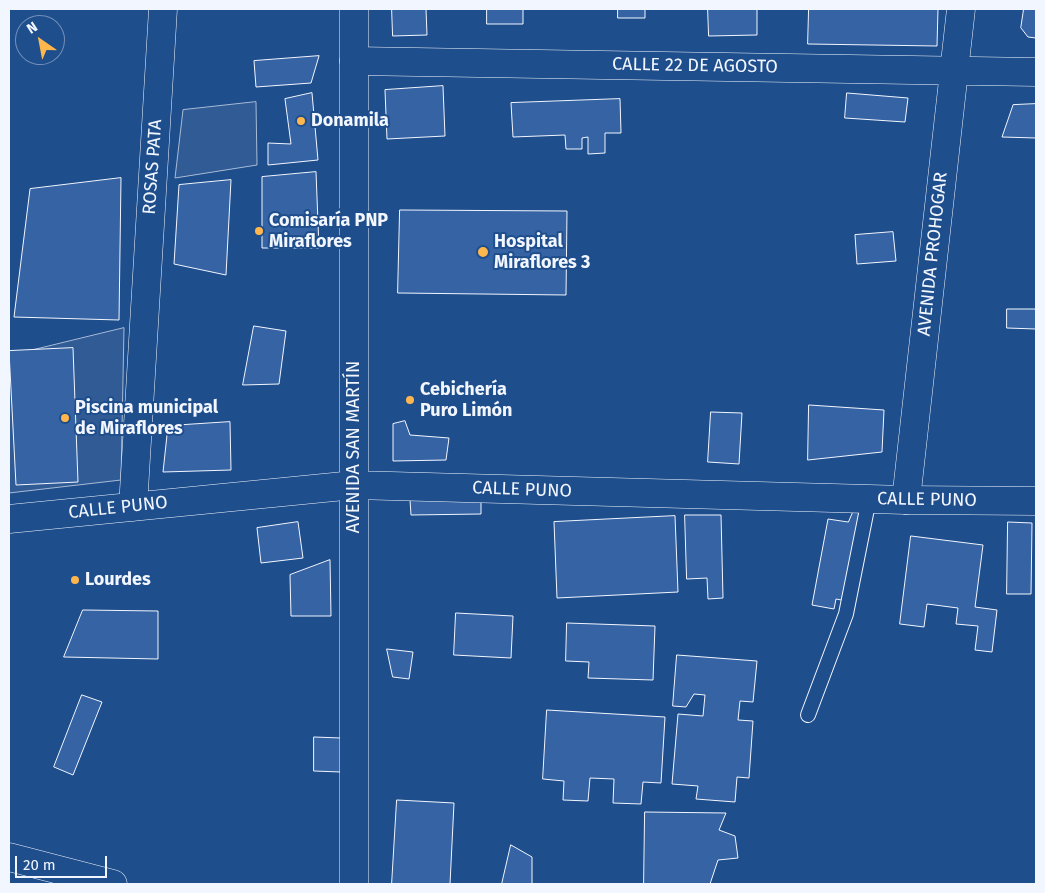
<!DOCTYPE html>
<meta charset="utf-8">
<style>
body{margin:0}
#map{position:relative;width:1045px;height:893px;overflow:hidden;background:#1f4e8c;font-family:"Fira Sans",sans-serif}
canvas{display:block}
.frame{position:absolute;inset:0;border:10px solid #f2f6ff;pointer-events:none}
.north{position:absolute;left:15px;top:15px;width:50px;height:50px;box-sizing:border-box;background:#1f4e8c;border:1px solid #7391ba;border-radius:50%;rotate:327deg;font-size:14px;font-weight:700;line-height:20px;text-align:center;color:#f2f6ff}
.north::after{content:'';display:block;margin:auto;width:18px;height:22px;background:#ffb74d;clip-path:polygon(50% 0,100% 100%,50% 72%,0 100%)}
.scale{position:absolute;left:15px;top:856px;width:92px;height:22px;box-sizing:border-box;border:2px solid #f2f6ff;border-top:0;padding-left:6px;font-size:15px;line-height:18px;white-space:nowrap;color:#f2f6ff;-webkit-text-stroke:4px #1f4e8c;paint-order:stroke}
</style>
<div id="map">
<canvas width="1045" height="893"></canvas>
<div class="frame"></div>
<div class="north">N</div>
<div class="scale">20 m</div>
</div>
<script>
const g = document.querySelector('canvas').getContext('2d');
g.lineJoin = 'round';
function paint(path, color) { g.fillStyle = color; g.fill(path, 'evenodd'); }
function strokePath(path, color, width, dash) { g.strokeStyle = color; g.lineWidth = width; g.lineCap = dash ? 'butt' : 'round'; g.setLineDash(dash || []); g.stroke(path); }
function label(font, color, halo, rows, align = 'center') {
  g.font = font + ' "Fira Sans",sans-serif'; g.lineWidth = 4; g.setLineDash([]); g.textBaseline = 'middle'; g.strokeStyle = halo; g.fillStyle = color; for (const [text, x, y, turn = 0] of rows) {
    g.save(); g.translate(x, y); g.rotate((+turn || 0) * Math.PI / 180); g.textAlign = isNaN(turn) ? turn : align; if (halo) g.strokeText(text, 0, 0); g.fillText(text, 0, 0); g.restore();
  }
}
const built = new Path2D(`
 M256,102L257,165L175,178L183,110Z
 M124,328L121,480L9,493V356Z`);
const building = new Path2D(`
 M392,9H426L427,35L393,36Z
 M487,9H523V24H487Z
 M618,9H645V18H618Z
 M708,9H757V35L709,36Z
 M809,9H938L937,46L808,44Z
 M1024,9H1036V38L1028,37L1021,28Z
 M319,56L311,83L256,87L254,61Z
 M443,86L445,136L387,139L385,90Z
 M312,93L318,160L268,165V143L291,144L285,99Z
 M847,93L908,98L905,122L845,118Z
 M620,99L621,133H605V153L588,154V137L582,138V149H566L565,135L513,137L511,103Z
 M1036,104V138L1002,137L1013,105Z
 M316,172L319,248H262V177Z
 M121,178L119,320L14,317L30,189Z
 M231,180L226,275L174,264L179,185Z
 M400,210L567,211L566,295L398,293Z
 M893,232L896,261L857,264L855,235Z
 M1007,309H1036V329L1007,328Z
 M254,326L286,331L279,384L243,385Z
 M73,348L78,482L16,485L9,351Z
 M809,405L884,410L882,452L808,460Z
 M711,412L742,413L739,464L708,462Z
 M405,421L410,435L449,438L446,460L393,461V424Z
 M230,422L231,470L163,472L168,426Z
 M481,498V514L411,515L410,500Z
 M854,510L869,513L852,602L836,599L834,609L812,605L828,519L848,522Z
 M685,515H721L723,598L708,599L707,578L687,579Z
 M675,516L678,592L557,598L554,522Z
 M298,522L303,558L261,563L257,528Z
 M1008,522L1032,523L1031,594H1007Z
 M911,536L983,545L975,607L997,610L992,652L975,650L978,626L956,624L958,608L927,604L924,627L900,624Z
 M330,560L331,616H291L290,575Z
 M83,610L158,611V659L64,657Z
 M456,613L513,616L511,658L454,655Z
 M567,623L655,626L653,680L588,678L589,662L566,661Z
 M387,649L413,652L409,679L393,677Z
 M677,655L757,661L753,702L740,701L738,720L753,721L749,778L737,777L735,802L696,799L698,786L672,784L678,714L703,716L705,695L694,694L686,707L673,706Z
 M82,695L102,702L73,775L54,767Z
 M547,710L665,717L661,783L643,782L641,804L613,803L614,779L590,778L588,801L563,800L564,781L543,779Z
 M314,737L341,738V772L314,771Z
 M397,800L454,803L450,884H392Z
 M645,812L726,813L719,830L735,836L738,858L718,860L710,884H644Z
 M511,845L532,857V884H502Z`);
const lane = new Path2D(`
 M808,715L846,614L869,499`);
const street = new Path2D(`
 M354,61L1036,72
 M906,500L961,9
 M133,507L163,9
 M9,519L354,485
 M9,857L113,884`);
const secondary = new Path2D(`
 M354,9V884
 M354,485L906,500L1036,501`);
const markers = [
 [301,121,5,"#ffb74d"],
 [259,231,5,"#ffb74d"],
 [483,252,6,"#ffb74d"],
 [410,400,5,"#ffb74d"],
 [65,418,5,"#ffb74d"],
 [75,580,5,"#ffb74d"]
];
const streetNames = [
 ["CALLE 22 DE AGOSTO",695,66,1],
 ["ROSAS PATA",153,167,-86],
 ["AVENIDA PROHOGAR",933,254,-84],
 ["AVENIDA SAN MARTÍN",354,447,-90],
 ["CALLE PUNO",522,490,2],
 ["CALLE PUNO",927,500,1],
 ["CALLE PUNO",118,508,-6]
];
const poiNames = [
 ["Donamila",311,121],
 ["Comisaría PNP",269,221],
 ["Miraflores",269,242],
 ["Hospital",494,242],
 ["Miraflores 3",494,263],
 ["Cebichería",420,390],
 ["Puro Limón",420,411],
 ["Piscina municipal",75,408],
 ["de Miraflores",75,429],
 ["Lourdes",85,580]
];
paint(built, '#305b95');
strokePath(built, '#a8bbd7', 1);
paint(building, '#3563a3');
strokePath(building, '#f2f6ff', 1);
strokePath(lane, '#f2f6ff', 16);
strokePath(street, '#f2f6ff', 29);
strokePath(secondary, '#f2f6ff', 29);
strokePath(lane, '#1f4e8c', 14);
strokePath(street, '#1f4e8c', 28);
strokePath(secondary, '#1f4e8c', 28);
for (const [x, y, r, color] of markers) { const dot = new Path2D(); dot.arc(x, y, r, 0, 2 * Math.PI); g.fillStyle = color; g.fill(dot); strokePath(dot, '#1f4e8c', 2); }
label('18px', '#f2f6ff', '#1f4e8c', streetNames);
label('bold 18px', '#f2f6ff', '#1f4e8c', poiNames, 'left');
</script>
